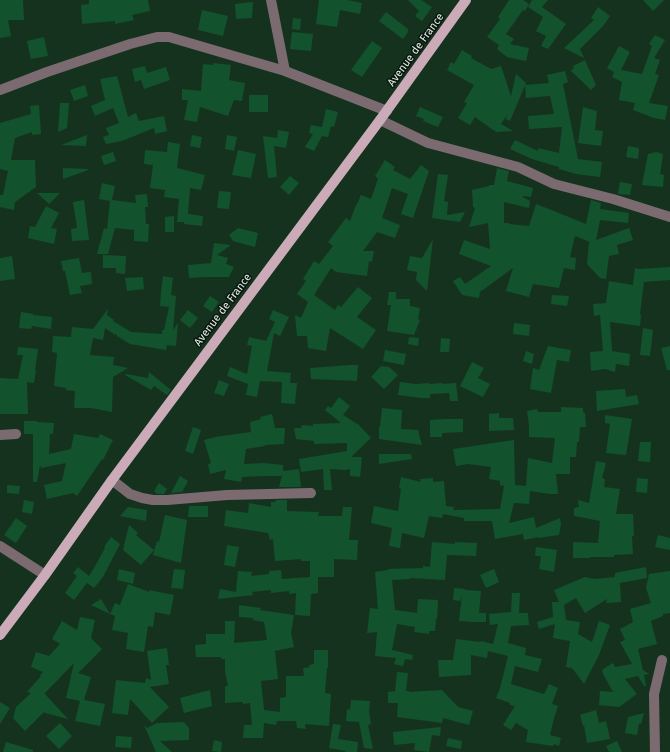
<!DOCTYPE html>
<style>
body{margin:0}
canvas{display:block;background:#15321e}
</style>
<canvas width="670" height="752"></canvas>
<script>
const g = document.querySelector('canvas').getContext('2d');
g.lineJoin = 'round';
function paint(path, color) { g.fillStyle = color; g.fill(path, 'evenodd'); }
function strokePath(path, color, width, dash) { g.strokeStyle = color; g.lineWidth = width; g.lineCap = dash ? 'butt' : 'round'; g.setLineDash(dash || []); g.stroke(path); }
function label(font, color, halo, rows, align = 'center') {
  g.font = font + ' "Fira Sans",sans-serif'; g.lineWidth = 3; g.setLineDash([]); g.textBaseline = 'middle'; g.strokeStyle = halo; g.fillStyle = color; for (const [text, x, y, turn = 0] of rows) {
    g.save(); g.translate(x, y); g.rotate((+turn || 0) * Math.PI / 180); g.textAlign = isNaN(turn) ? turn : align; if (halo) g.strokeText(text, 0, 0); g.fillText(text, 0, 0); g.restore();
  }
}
const building = new Path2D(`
 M0,0H23L24,20H8L11,36L0,38Z
 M89,0H148L150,11L132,15L134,20L115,24V21L82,24L81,5L89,4Z
 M319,0H347L362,3L360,14L340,10L337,27L316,24Z
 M408,0H421L432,7L422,21L415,16L419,11Z
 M509,0H523L529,4L525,11L523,10L506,34L514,39L510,44L529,48L526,61L507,57L497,49L499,45L487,37L500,19L498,17Z
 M532,0H548L542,7L566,24L548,49L541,46L546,36L536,31L543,17L528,7Z
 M643,0H664L653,11Z
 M253,2L252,18L236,19L235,4Z
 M598,7L610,16L604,25L580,49L584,58L564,48L594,20L591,18Z
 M202,10L228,16L223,36L198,30Z
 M386,12L408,29V32L403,39L379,21Z
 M293,18L301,19L300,30L292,29Z
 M292,32L313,34L311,51L290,49Z
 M655,35L665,40L654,58L660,60L655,74L659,75L649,103L668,106L665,120L654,118L633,110L635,103L619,100L622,82L612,77L614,72L607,68L619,46L630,52L621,70L642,74L652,46L649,44Z
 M44,37L48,56L31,59L27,41Z
 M372,41L382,48L362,77L351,70Z
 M462,50L472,56L471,58L491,69L501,66L511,96L516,74L526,83L510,121L506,119L507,115L501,124L513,131L496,132L475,117L470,125L458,118L467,103L464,102L474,85L447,70L451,62L454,64Z
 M585,60L596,85L591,90L570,70L574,69L573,66Z
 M213,63L231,65L229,80L245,83L242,101L234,100L228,116L200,107L197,122L184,120L188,100H182V89L201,91L203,64L213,65Z
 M145,66L147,73L166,67L170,80L144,89L141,80L135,82L132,69Z
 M565,71L568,82L563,84L578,159L602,162L600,177L576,174L559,169V167L532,159L510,149L515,140L538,151V148L559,153L562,127L529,129L528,116L554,114L550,96L526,98L525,85L549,83L547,75Z
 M117,76L128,117L136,113L139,121L164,116L167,131L155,134L154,128L122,141L106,144L103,137L109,135L106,128L119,123L113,108L95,116L91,106L105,100L100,79Z
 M85,85L88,96L74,101L70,90Z
 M249,95H268V112H249Z
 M60,103H69L67,128L58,132Z
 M39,105L41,134L32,135V132L15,138L11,160H35L36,187L15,202L14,210L0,207V195H3L8,171L0,169V123L31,114L30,106Z
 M420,107L443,117L438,127L423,121L424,119L416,116Z
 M583,107L597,111L595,130L603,131L601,146L578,143Z
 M326,109L338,112L334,127L331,126L328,137L322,136L314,151L305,147L313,134L309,133L311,125L322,127Z
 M278,130L289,132L286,148L274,146L277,177L268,178L263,136L277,138Z
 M87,135L86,146L61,145Z
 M192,135L202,137L200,148L190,146Z
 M227,135L237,137L234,151L225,149Z
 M168,142L180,144L177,168L205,175L201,190L190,188L188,214L203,216L202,226L184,224V222H177L179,199L164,197L165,190L150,188L153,165L144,164L145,150L167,152Z
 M628,146L639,148L638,159L626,157Z
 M238,150L256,154L251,178L232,175Z
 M113,152L116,161L104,165L101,156Z
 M656,152L663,154L660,174L664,175L663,187L642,185L648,154Z
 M385,160L395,167L393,170L410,179L421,165L429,171L413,218L401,214L408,194L392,188L382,218L400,225L395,238L377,232L363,251H374L372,262L369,261L367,276L336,272L331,268L314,295L335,310L338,305L341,307L358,287L372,298L357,317L376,330L363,349L330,328L326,351L308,348L307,336H297L295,315L301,318L308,302L297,294L306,281L303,279L314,261L319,264L333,246L328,242L346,218L350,221L356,205V206L361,195L371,199L378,179L375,176Z
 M63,168L88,169V170L63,179Z
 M497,168L509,171L507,181L533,188L531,197L523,196V197L530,201L529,208L504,202V223H509V224L529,226L536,204L554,211L586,224L591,200L601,203L600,209L629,213L628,223L600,220L596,240L629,228L633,240L617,245L619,254L609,256L606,279L600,278L587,264L589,242H590L575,236L570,257L576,258L575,270L564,268L559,288L533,284L529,297L506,291L513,268L480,292L479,298L462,295L453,281L460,277L465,284L491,266L459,254L464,240L490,249L488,223L469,227L475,208L473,207L472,190L489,186V185H494Z
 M438,174L448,175L444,201L448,202L447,215L465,212L460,222L432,218Z
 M290,176L299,183L289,195L280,187Z
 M620,182L632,184L630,195L618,194Z
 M102,183L115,186L112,200L136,203L135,195L147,194L148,207H145L146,224H149L148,242L134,241V230L115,228L108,254H97L104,228L107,229L110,201L99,199Z
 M219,191L231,192L229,209L217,208Z
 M37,193H60L49,204Z
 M84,200L89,240L72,241L71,229L77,228L73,202Z
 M46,206L59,213L51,228L57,229L54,244L28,238L30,226L35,227Z
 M174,216V232H165V217Z
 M238,228L258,233L255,247L233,241L229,235Z
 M433,239L427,291L416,280L417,272L407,270L410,256L422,258Z
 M214,243L231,245L217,255L228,258L226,264L234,267L229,277H204L189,278L188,265L211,263Z
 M103,255L126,256L125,274L116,273V268H103Z
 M12,256L15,279L0,281V258Z
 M79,258L82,273L91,272L92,284L80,286L82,293L70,295L65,271H63L61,261Z
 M670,267V280L644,282L640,314L641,315L640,326L610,322L612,351L630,354L629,366L616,364L615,372L605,369L591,371L590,352L603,351L600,315L594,316L593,304L606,303L609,281L633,285L635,268L639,269Z
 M163,276L173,278L171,295L176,296L173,330L178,323L176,346L167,345L166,350L130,344L117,336L115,333V335L105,328L103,340L93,338L90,355L114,357L113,365L128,368L113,377L112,412L91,408H74L75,391L66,390V388L54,386L57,353L52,352L53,336L71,337L72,327L93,329L108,309L107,315L114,320L113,321L131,332L162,334V330H164L169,307L160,306L161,292Z
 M143,277L144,289L127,291L125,278Z
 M389,292H396V299H410V306L420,308L418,319L420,320L414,335L387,331L391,305H387Z
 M552,295L569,296L567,306L551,304Z
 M210,296L219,302L212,312L203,306Z
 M188,310L198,318L190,328L180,320Z
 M273,310L289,317L280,336L274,333L267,371L291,373L290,383H297L295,404L281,403L282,382L260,381L257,397L246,395L248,384L227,376L230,367L247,374L252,346L247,345L249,337L266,341L275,322L269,319Z
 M21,312L33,314V315L52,317L51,329L32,326L31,329L19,328Z
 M514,323L530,325L529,336L513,334Z
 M643,328L653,330L650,356L640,355Z
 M409,337L419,338L418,346L408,344Z
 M441,338L450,339L449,352H440Z
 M548,346L571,350L569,362L557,360L551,393L530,389L533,368L539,370Z
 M670,346V370H667L661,348Z
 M18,347L38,349L35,370H36L34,383L27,382L28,414H0V378L18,379L23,355H17Z
 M385,350L406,354L404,365L383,361Z
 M526,351L534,354L532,364L523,361Z
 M472,362L484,368L478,378L490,384L483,397L460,386Z
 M350,365H358L357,381L311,379L310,368Z
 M381,366L389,367L398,375L384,389L371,377Z
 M149,372L171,390L167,395L154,386L151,390L125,375L126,374L148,378Z
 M219,380L229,384L224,396L214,393Z
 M400,382L415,384L429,383V384L443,383V384L456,383L458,401H450L449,393L430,394V398H421L398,395Z
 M625,389L626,397L637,395L639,404L597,411L596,391Z
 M339,397L350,406L343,415L359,425L371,438L351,457H362L360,477L350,476V469L345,470L330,469L332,490H324L323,469L301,472L299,459L347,451V443L314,444V441L296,439L294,428H301L302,425L313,426V424L341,423L325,410L328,406L331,408Z
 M561,407L583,408V412L585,413L586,427H580L579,442H577L576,457H570V474H556L558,494H550L530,491L529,504L514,503L509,523L534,517L536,528L560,518L561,524L559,535L538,538V537L524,540L523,534L495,539L492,521H464V518L443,514L442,518L429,516L424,538L402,533L400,548L389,546L392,528L371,523L374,506L398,511L401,489L399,488L401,477L421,482L420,479L433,478V482L444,481L446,506L454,507L453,510L500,509L504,486L500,485V481L489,479L491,467L468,464L456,466L453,449L514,440L515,485L526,486L528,458L552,463L555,438L529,437V426L527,411L537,409L538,412H561Z
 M382,408L402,410L401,429L418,430L422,445L379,439V427H380Z
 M499,413V418H513L514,430L489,431V414Z
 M272,414L275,428H285L284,444L265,445V446L246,449L244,464L264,463L283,465V473V471L299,469L301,487H279L282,476H264L242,477L241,482L224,479L226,470L210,474L208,464L211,463L204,440L215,437L251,432L250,422L261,419L260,417Z
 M605,415L632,419L626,455L606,453L610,424L605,423Z
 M445,419H463V432L442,433V437H430V420Z
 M24,421H37V422L54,423L53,434H50L49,454L71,449L74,434L98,438L100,434L113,440L103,460L102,459L77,496L73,493L47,499L44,485L62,481L66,463L41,468L40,465L37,482H33V434H24Z
 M193,427L201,430L193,454L185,451Z
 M640,442H651L650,462L638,461Z
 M379,454H411L412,459L379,464Z
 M596,461L606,463L602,478L605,479L604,487L620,489L616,514H633L634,536H632L633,554L614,555V557H590V558H573V542L598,543L600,521L574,516V508L579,507L578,500L589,503Z
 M180,476L188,481L182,492L171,493Z
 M637,478L648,479L647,493L636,492Z
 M159,483L167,489L164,494H157L154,491Z
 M7,485L20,486L19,494L7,493Z
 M24,500L34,502L32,514L22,512Z
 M276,500H287V511L319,512L318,516H342L343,507H352L349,540H358L357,560L334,559V577H318V593L311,594L310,616L295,615L296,593L289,594V591L271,593V590L252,592L253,595L218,599L220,589L236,592L238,571L252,572L251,576L269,574V571L281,570L282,579L310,577V561H301V559L275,561L273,539L270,540L268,533L224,526L226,510L248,513L249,503L271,507V502H275Z
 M189,506H208V517H188Z
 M128,507L147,510L146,521L120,516Z
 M165,515L187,520L181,563L153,555L157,541L159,542Z
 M16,518L27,526L16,543L4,535Z
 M129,525L138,533L136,535L154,550L141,565L123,550Z
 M658,535L670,538V550L655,547Z
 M111,537L120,544L103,577L94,588L87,583L74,600L65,593L77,576L73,573L78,567L89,576L94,568L105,548L104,547Z
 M432,542L455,544V542L477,543L476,556L447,555L445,580L410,578V579L392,580L395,610L417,613L418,599L438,600L437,619H436L435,631H429V634L414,632L415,627L397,624L392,650L413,655L412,660L405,659L403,666L394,664L396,658L375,656L377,632L367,633L370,608L378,609L375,572L388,570V569L423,568V566L430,567Z
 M227,545L239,547L235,567L224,565Z
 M536,547L557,550L554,572L539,569L541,556H535Z
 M646,567L647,578L620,583L621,602L606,603L607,599L585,613L576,598L564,605L566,620L580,622L578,634L592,642L599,621L610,625L599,655L584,684L572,668L566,667L570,641L553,638L555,624L539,629L537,622L553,617L552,602H559L554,590L585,577L595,579L615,577V573Z
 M119,569L135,573L133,584L117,580Z
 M174,569L185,570L183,589L171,588Z
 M494,569L499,582L486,588L480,575Z
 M670,571V613L663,614V616L651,621L657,644L638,649L643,670L649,674L644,675L646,686H644L638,676L625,679L637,694L619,707L599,705L600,691L613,692L602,672L603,669L613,663L615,667L632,664L620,642L625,640L620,629L633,622L630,609L651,603L646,588L649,574Z
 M128,584L149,592V590L174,595L170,615L155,612L153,627L148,626L144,652L126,649L128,633L112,630L115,616L110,614L115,603L120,605Z
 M454,588L465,589V590L481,591L479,613H486V622H473L459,621L462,595L460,601L453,600Z
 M512,593H520L519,613H528L529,625L511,626L508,643L526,648L525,655L542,659L538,672L515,666L511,684L544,694L549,684L558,688L552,704L558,706L554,718L550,735L561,738L559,746L554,744L553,746L526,742L528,730L516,723L511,730L503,725L515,706L510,705V703L496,698L500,688L508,656L488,651L487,658L471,655V675L439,677L438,660H453L456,639L481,642V641L493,644L498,624L490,625L489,614L511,612Z
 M101,599L110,614L91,605Z
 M239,605L261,608L260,610L294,615L291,633L294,647L275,651L278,679L261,681L264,709V710L280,712V698L286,697V676H304L303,668L310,667L309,665L314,664V650H328V668H327L325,693L331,694L329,726L305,724L306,729L297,728L296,721H277L276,725L264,723L263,738H243L244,725H252L250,703L243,704V702L225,703V686H228L225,672V659H221V657H196L195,645L206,644V634H225V621H235L234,643L267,640L264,622L253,620V618L239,617Z
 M80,617L95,620L91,638L102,649L78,673L91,677L84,700L105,704L100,726L75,721L80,701L66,698L74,663L45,693H44L68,719L45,713L44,712L25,731L13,718L16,707L31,693L27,692L41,676L40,675L43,672L31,667L36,652L49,656L60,644L52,639L62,621L77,630Z
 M167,648L169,665H166L169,684L150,687L169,707L152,723L130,699L128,715L112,713L116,680L145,683L146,678L151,680L147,651Z
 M397,672L408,673L406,691H409V692L442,690L458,707L473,711L469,725L443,718L442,723L397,717L398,703H388V692L395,691Z
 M210,690L212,706L184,713L180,698Z
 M351,700L370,701L369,711L371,724L368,725L373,749L364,748L359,722L346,721L347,709L350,710Z
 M0,702L10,708L0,724Z
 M596,710L599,723L606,721L610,739L587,743L584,725L583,726L580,715Z
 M644,713L641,724H639L637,735L625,733L628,717Z
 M184,722L189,728V740L160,741L172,752H156L144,725L147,728L157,723Z
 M60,723L72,736L59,749L46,736Z
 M333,724L341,725L338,739L358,742L357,752H345L346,751L329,748Z
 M441,727L440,736L432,735L429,752L414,750L415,743L394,745L393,732Z
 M116,736L132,737L131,748L115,747Z
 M448,738L462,741L461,749L446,746Z
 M214,740L222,742L221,752L212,751Z
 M617,741L622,752H609L606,746Z
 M6,742L33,750V752H3Z`);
const minor = new Path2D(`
 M271,0L285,71
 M0,90L47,72L130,44L157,37H169L285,71L387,111
 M380,120L428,143L518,167L554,184L613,199L670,217
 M0,435L16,434
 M112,480L130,494L142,498L153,500H167L227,495L311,493
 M0,546L45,575
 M655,752L654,694L662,660`);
const major = new Path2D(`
 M0,635L45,575L112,480L380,120L466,0`);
const streetNames = [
 ["Avenue de France",416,50,-54],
 ["Avenue de France",223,310,-53]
];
paint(building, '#12522c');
strokePath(minor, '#7b6b71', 10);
strokePath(major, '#ccabb8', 10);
label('11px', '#deefe2', '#0a160e', streetNames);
</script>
